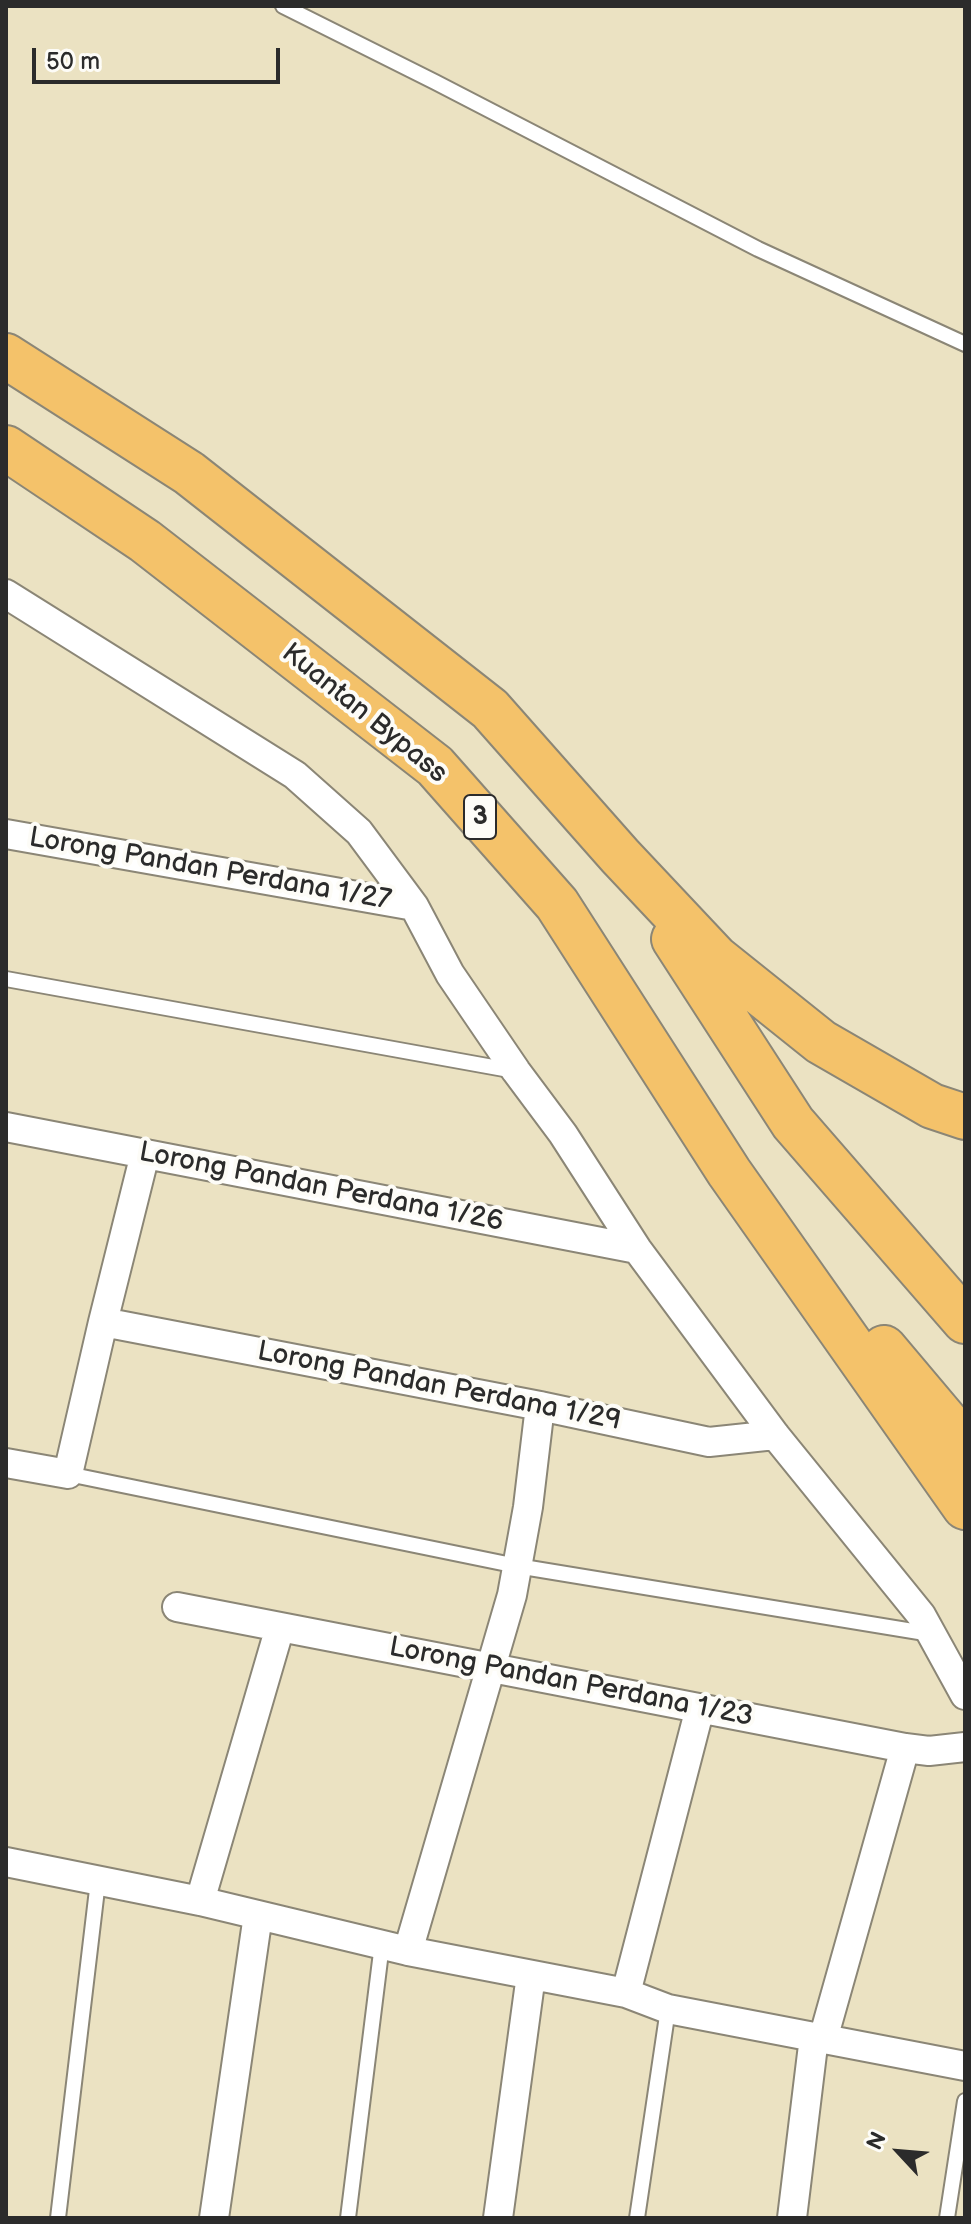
<!DOCTYPE html>
<style>
body{margin:0}
#map{position:relative;width:971px;height:2224px;overflow:hidden;background:#ebe2c2;font-family:"Balsamiq Sans",sans-serif}
canvas{display:block}
.frame{position:absolute;inset:0;border:8px solid #2b2b2b;pointer-events:none}
.north{position:absolute;left:859px;top:2112px;width:80px;height:80px;-webkit-text-stroke:6px #fdfcf7;paint-order:stroke;rotate:296deg;font-size:22px;font-weight:700;line-height:32px;text-align:center;color:#2b2b2b}
.north::after{content:'';display:block;margin:auto;width:28px;height:36px;background:#2b2b2b;clip-path:polygon(50% 0,100% 100%,50% 72%,0 100%)}
.scale{position:absolute;left:32px;top:48px;width:248px;height:36px;box-sizing:border-box;border:4px solid #2b2b2b;border-top:0;padding-left:10px;font-size:24px;line-height:28px;white-space:nowrap;color:#2b2b2b;-webkit-text-stroke:6px #fdfcf7;paint-order:stroke}
</style>
<div id="map">
<canvas width="971" height="2224"></canvas>
<div class="frame"></div>
<div class="north">N</div>
<div class="scale">50 m</div>
</div>
<script>
const g = document.querySelector('canvas').getContext('2d');
g.lineJoin = 'round';
function strokePath(path, color, width, dash) { g.strokeStyle = color; g.lineWidth = width; g.lineCap = dash ? 'butt' : 'round'; g.setLineDash(dash || []); g.stroke(path); }
function label(font, color, halo, rows, align = 'center') {
  g.font = font + ' "Balsamiq Sans",sans-serif'; g.lineWidth = 8; g.setLineDash([]); g.textBaseline = 'middle'; g.strokeStyle = halo; g.fillStyle = color; for (const [text, x, y, turn = 0] of rows) {
    g.save(); g.translate(x, y); g.rotate((+turn || 0) * Math.PI / 180); g.textAlign = isNaN(turn) ? turn : align; if (halo) g.strokeText(text, 0, 0); g.fillText(text, 0, 0); g.restore();
  }
}
const lane = new Path2D(`
 M283,6L435,82L758,249L965,344
 M6,979L515,1071
 M68,1474L517,1566L931,1634
 M58,2218L98,1881
 M348,2218L382,1944
 M637,2218L668,2009
 M947,2218L965,2101`);
const street = new Path2D(`
 M6,594L295,775L359,832L414,906L450,974L516,1071L563,1134L637,1249L775,1435L921,1615L965,1695
 M6,834L414,906
 M6,1127L637,1249
 M103,1322L540,1406L709,1442L775,1435
 M6,1463L68,1474L103,1322L145,1154
 M177,1607L905,1748L929,1751L965,1747
 M6,1862L200,1901L408,1951L626,1993L668,2009L965,2066
 M200,1901L280,1627
 M408,1951L512,1595L528,1507L540,1406
 M626,1993L700,1708
 M823,2039L905,1748
 M214,2218L258,1915
 M498,2218L531,1975
 M792,2218L814,2037`);
const highway = new Path2D(`
 M6,356L189,473L490,709L620,856L716,958L821,1042L932,1106L965,1117
 M6,448L145,541L435,766L557,904L729,1172L965,1507
 M674,939L793,1123L965,1321
 M884,1348L965,1444`);
const shields = [
 [480,817,32]
];
const shieldNames = [
 ["3",480,817]
];
const streetNames = [
 ["Kuantan Bypass",364,714,39],
 ["Lorong Pandan Perdana 1/27",210,870,10],
 ["Lorong Pandan Perdana 1/26",321,1188,11],
 ["Lorong Pandan Perdana 1/29",439,1387,11],
 ["Lorong Pandan Perdana 1/23",571,1683,11]
];
strokePath(lane, '#8b8676', 18);
strokePath(street, '#8b8676', 32);
strokePath(highway, '#8b8676', 48);
strokePath(lane, '#fff', 14);
strokePath(street, '#fff', 28);
strokePath(highway, '#f4c26a', 44);
for (const [x, y, w] of shields) { const box = new Path2D(); box.roundRect(x - w / 2, y - 22, w, 44, 6); g.fillStyle = '#fdfcf7'; g.fill(box); strokePath(box, '#2b2b2b', 2); }
label('bold 26px', '#2b2b2b', null, shieldNames);
label('28px', '#2b2b2b', '#fdfcf7', streetNames);
</script>
